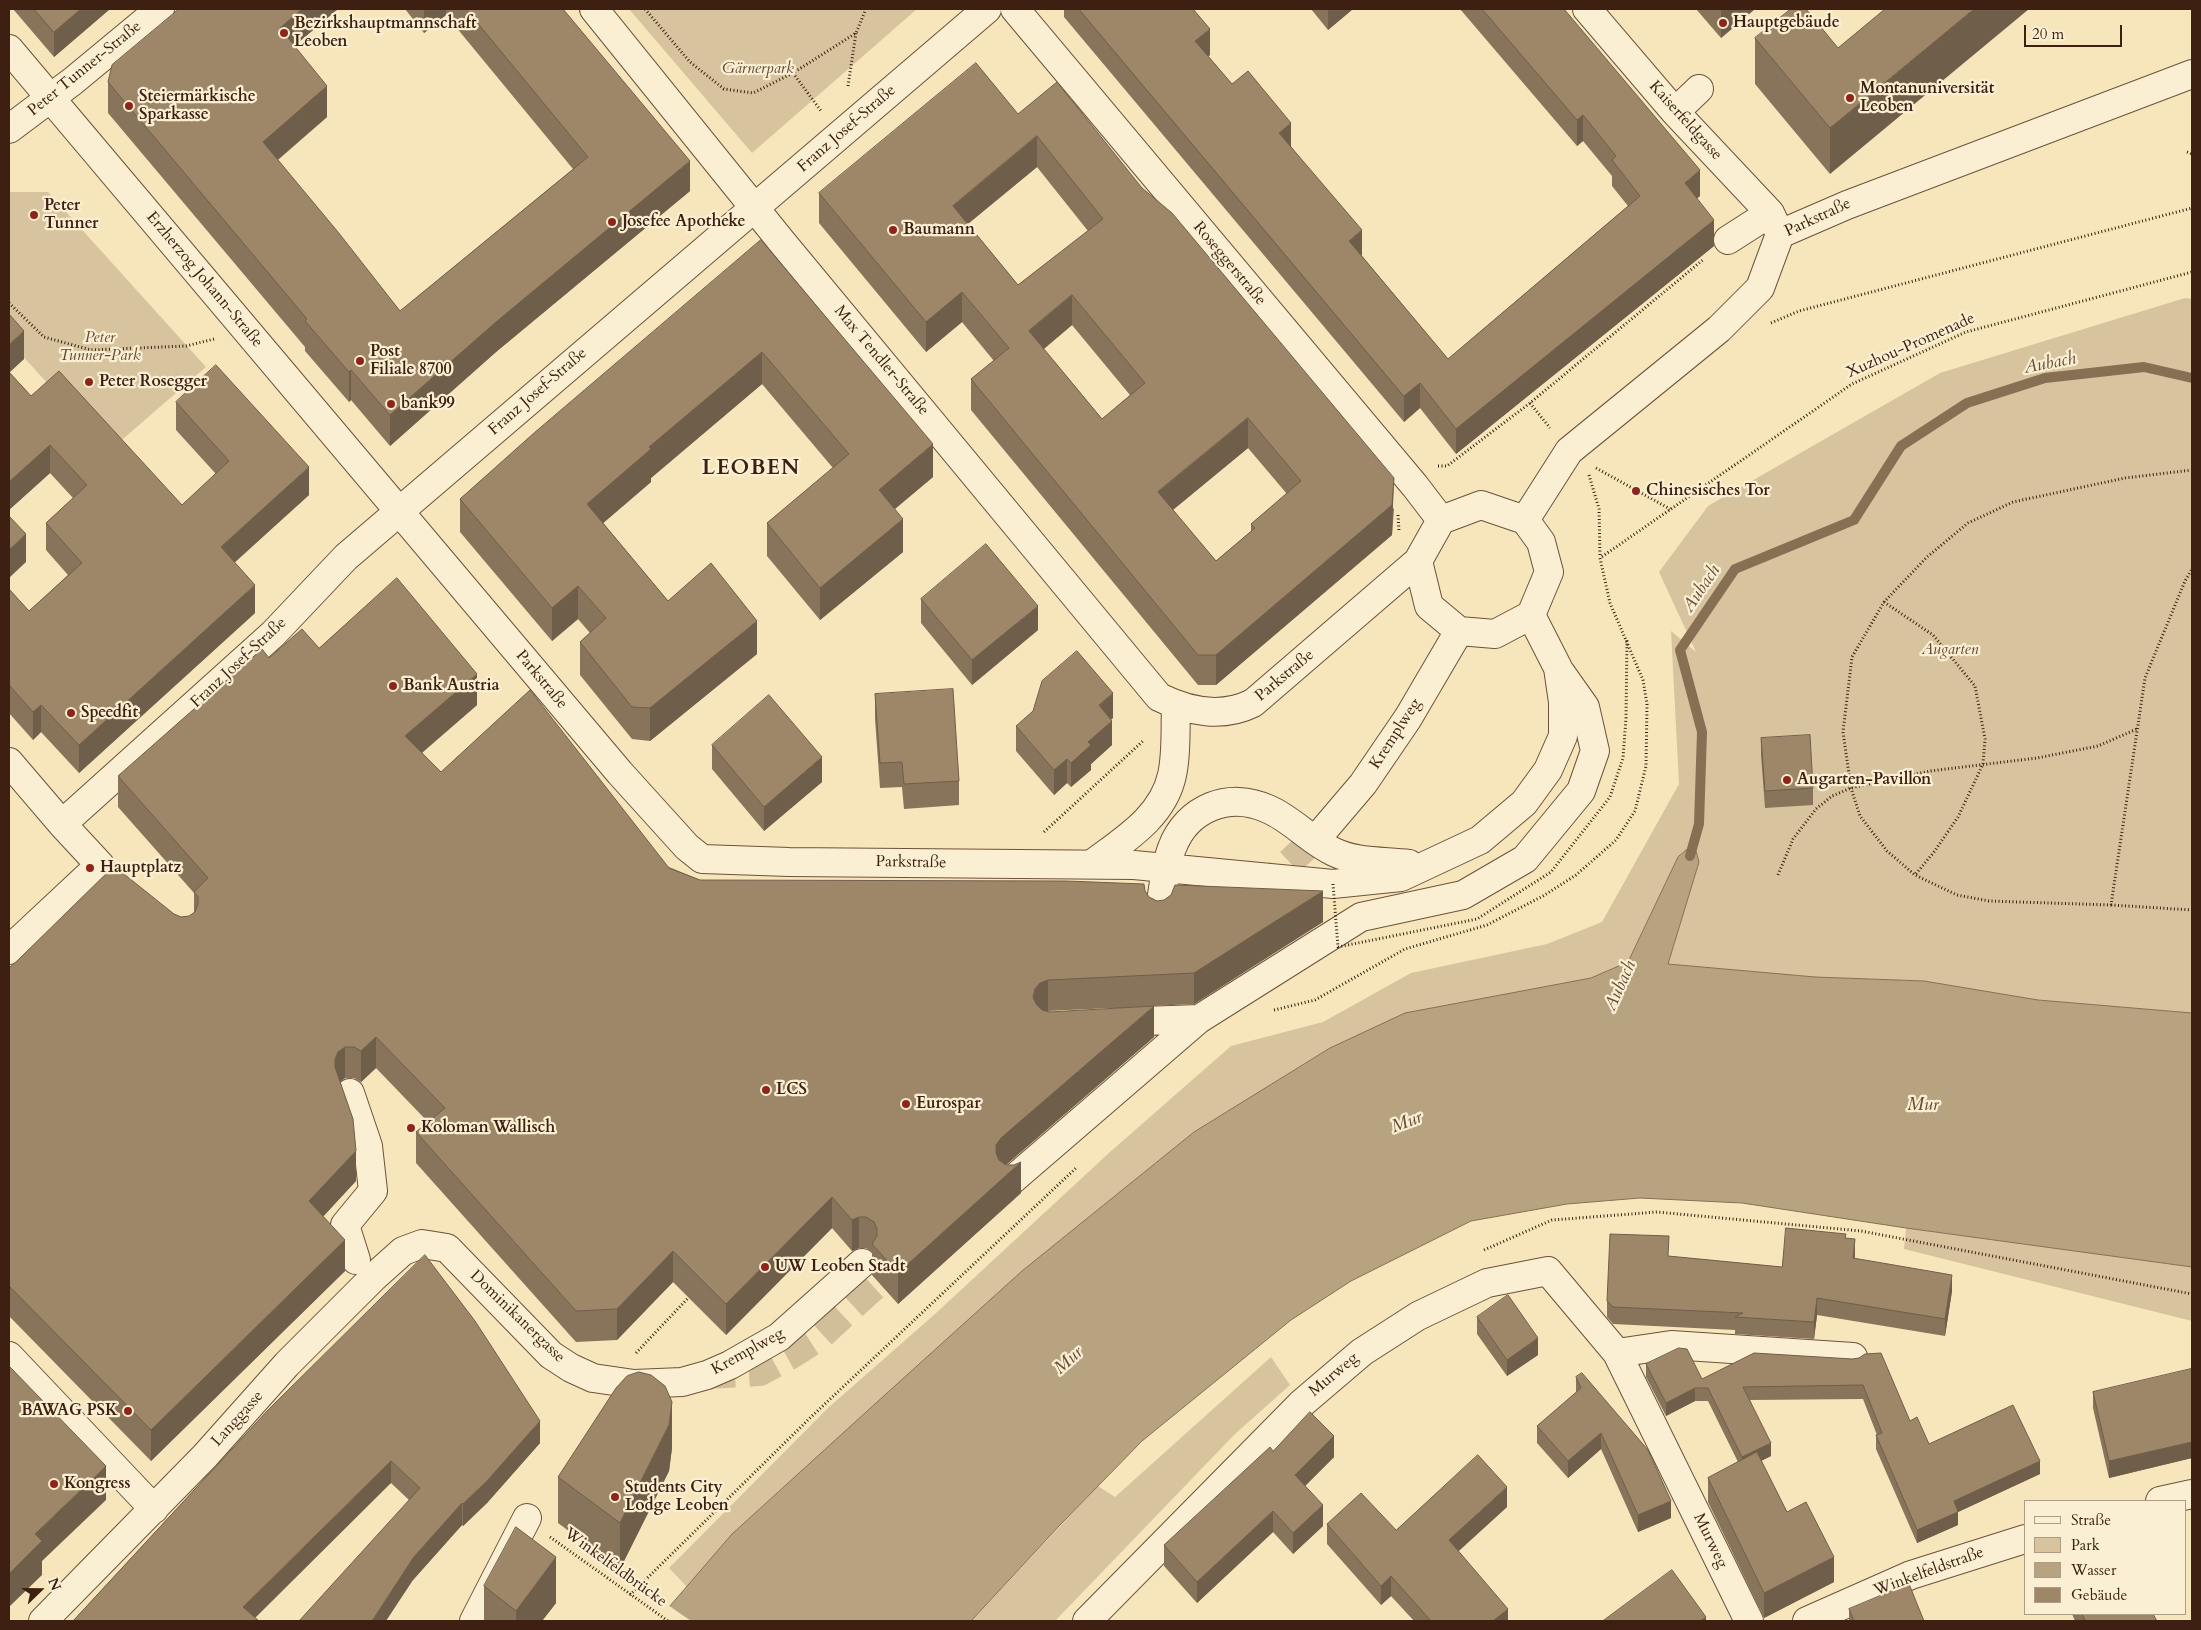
<!DOCTYPE html>
<meta charset="utf-8">
<style>
body{margin:0}
#map{position:relative;width:2201px;height:1630px;overflow:hidden;background:#f7e6bb;font-family:Cardo,serif}
canvas{display:block}
.frame{position:absolute;inset:0;border:10px solid #3d2011;pointer-events:none}
.legend{position:absolute;left:2024px;top:1500px;width:162px;height:115px;box-sizing:border-box;background:#faefd3;border:1px solid #ae9c85;margin:0;padding:6px 9px;list-style:none;font-size:15px;color:#3d2011}
.legend li{display:flex;align-items:center;gap:10px;height:25px}
.legend b{width:25px;border:1px solid #ae9c85}
.north{position:absolute;left:15px;top:1565px;width:50px;height:50px;-webkit-text-stroke:4px #faefd3;paint-order:stroke;rotate:68deg;font-size:14px;font-weight:700;line-height:20px;text-align:center;color:#3d2011}
.north::after{content:'';display:block;margin:auto;width:18px;height:22px;background:#3d2011;clip-path:polygon(50% 0,100% 100%,50% 72%,0 100%)}
.scale{position:absolute;left:2024px;top:25px;width:98px;height:22px;box-sizing:border-box;border:2px solid #3d2011;border-top:0;padding-left:6px;font-size:15px;line-height:18px;white-space:nowrap;color:#3d2011;-webkit-text-stroke:4px #faefd3;paint-order:stroke}
</style>
<div id="map">
<canvas width="2201" height="1630"></canvas>
<div class="frame"></div>
<ul class="legend">
<li><b style="height:6px;background:#faefd3"></b>Straße</li>
<li><b style="height:14px;background:#d7c49e"></b>Park</li>
<li><b style="height:14px;background:#b8a381"></b>Wasser</li>
<li><b style="height:14px;background:#9e8769"></b>Gebäude</li>
</ul>
<div class="north">N</div>
<div class="scale">20 m</div>
</div>
<script>
const g = document.querySelector('canvas').getContext('2d');
g.lineJoin = 'round';
function paint(path, color) { g.fillStyle = color; g.fill(path, 'evenodd'); }
function strokePath(path, color, width, dash) { g.strokeStyle = color; g.lineWidth = width; g.lineCap = dash ? 'butt' : 'round'; g.setLineDash(dash || []); g.stroke(path); }
function label(font, color, halo, rows, align = 'center') {
  g.font = font + ' Cardo,serif'; g.lineWidth = 4.5; g.setLineDash([]); g.textBaseline = 'middle'; g.strokeStyle = halo; g.fillStyle = color; for (const [text, x, y, turn = 0] of rows) {
    g.save(); g.translate(x, y); g.rotate((+turn || 0) * Math.PI / 180); g.textAlign = isNaN(turn) ? turn : align; if (halo) g.strokeText(text, 0, 0); g.fillText(text, 0, 0); g.restore();
  }
}
const green = new Path2D(`
 M629,9H917L752,153Z
 M9,192H48L206,367L109,451L9,341Z
 M2185,298L2192,299V1013L2038,1000L1924,981L1815,977L1668,964L1699,862L1693,844L1678,857L1628,962L1591,978L1330,1048L1194,1132L1022,1271L732,1534L687,1587L669,1568L828,1408L935,1314L1110,1152L1231,1046L1323,1022L1411,973L1547,944L1602,922L1679,784L1671,631L1696,652L1659,572L1708,506L1940,373Z
 M1906,1228L2192,1267V1321L1904,1249Z
 M1271,1357L1290,1385L1235,1434L1055,1621H971L1098,1486L1115,1497Z`);
const water = new Path2D(`
 M1694,844L1699,862L1668,964L1815,977L1924,981L2038,1000L2192,1013V1267L1906,1228L1742,1203L1640,1198L1567,1204L1471,1221L1351,1281L1291,1320L1142,1441L1060,1525L971,1621H657L732,1534L876,1403L1022,1271L1194,1132L1330,1048L1405,1013L1591,978L1628,962L1678,857Z`);
const pier = new Path2D(`
 M668,1605L691,1621H655Z`);
const stream = new Path2D(`
 M1690,856L1699,824L1702,732L1680,650L1735,569L1854,520L1901,446L1967,403L2045,378L2144,367L2192,378`);
const minorTunnel = new Path2D(`
 M1259,891L1323,831
 M707,1375L760,1372L793,1354L818,1338L879,1282L909,1259`);
const path = new Path2D(`
 M645,9L690,62L724,89L753,93L793,73L856,33L866,9
 M793,73L821,111
 M848,86L856,33
 M2187,152L2192,154
 M9,303L44,337L91,350L186,346L214,339
 M1771,323L1799,311L2192,208
 M1530,403L1550,428
 M1438,466H1447L1530,403L1704,259
 M1596,468L1670,509
 M2192,470L2125,478L2013,502L1968,523L1927,557L1884,602L1852,657L1843,732L1851,788L1860,816L1887,851L1915,875L1957,895L1989,901L2111,905L2145,678L2185,581L2192,569
 M1589,475L1599,509L1600,557
 M1398,515L1399,531
 M1884,602L1933,635L1975,686L1985,739L1983,764L1958,817L1934,852L1915,875
 M1044,832L1144,740
 M1778,875L1793,839L1816,809L1832,796L1851,788L1930,771L2037,758L2098,746L2137,729
 M2111,905L2192,910
 M1274,1010L1315,1000L1405,949L1487,925L1543,896L1576,875L1616,840L1635,811L1646,766L1647,704L1643,680L1610,603L1600,558L1852,384L1966,332L2192,272
 M1484,1250L1552,1220L1657,1212L1861,1231L2192,1294
 M636,1353L690,1296
 M550,1537L668,1621
 M630,1595L811,1417L1076,1168`);
const minor = new Path2D(`
 M594,9L782,242L1159,697C1189,712 1223,718 1253,703L1418,561L1441,520L1481,505L1525,520L1541,542L1549,572L1531,615L1495,634L1459,631L1429,606L1418,561
 M1015,9L1415,486L1441,520
 M1587,9L1675,112L1770,213L1780,234
 M9,49L620,773L687,847L702,859L789,862L1134,865L1333,884L1401,877L1480,840L1524,803L1548,770L1563,736V702L1558,668L1531,615
 M1675,112L1699,89
 M9,129L73,81L160,9
 M1728,240L1770,213
 M1525,520L1569,451L1719,329L1760,288L1780,234L1847,205L2192,74
 M9,762L62,824L273,634L346,557L987,9
 M1323,831L1363,784L1408,718L1459,631
 M1092,864C1124,840 1163,817 1172,775C1177,753 1175,728 1176,706
 M1159,916C1162,897 1165,865 1172,848C1187,808 1229,791 1268,809C1292,819 1310,841 1334,852C1357,863 1384,861 1409,864
 M9,950L100,865L62,824
 M1116,1022L1199,1019L1361,917L1463,895L1525,859L1581,791L1595,751L1585,707L1561,673
 M350,1093L368,1146L373,1191L345,1225L356,1260
 M1011,1181L1199,1019
 M1617,1353L1671,1345L1853,1357
 M9,1356L154,1509
 M2160,1501L2192,1494
 M43,1621L205,1456L287,1364L374,1277L403,1251L422,1244L447,1248L551,1355L571,1368L593,1378L634,1384L682,1382L707,1375L730,1365L779,1337L862,1263
 M474,1621L527,1518
 M1087,1621L1301,1404L1362,1352L1418,1316L1487,1283L1548,1271L1617,1353L1749,1621
 M1807,1621L1911,1575L2025,1539`);
const pathBridge = new Path2D(`
 M1333,884L1338,947L1477,919L1551,872L1610,797L1623,758L1626,718L1627,640`);
const wall = new Path2D(`
 M13,9H110L54,57Z
 M179,9H338L294,46L327,117L278,160L400,311L573,169L446,15L424,33L405,9H563L690,191L496,352L390,446L351,400L349,402L305,351V347L108,113V82Z
 M1064,9H1193L1210,55L1208,56L1232,84L1291,146L1362,256L1448,359L1628,206L1612,186V176L1583,141L1577,146L1460,9H1564L1700,196L1697,198L1714,246L1456,454L1420,408L1404,422L1064,17Z
 M1311,9H1353L1328,30Z
 M1696,9H1755L1721,38Z
 M1755,38L1838,48L1830,174L1755,84Z
 M1018,114L1394,509L1392,535L1216,685H1198L971,410V379L994,361L962,322L926,352L819,223V193ZM1037,167L1088,231L1018,285L968,224ZM1072,325L1130,395L1102,419L1044,349ZM1248,448L1287,494L1251,524V531L1216,561L1173,510Z
 M761,240L933,477L895,509L903,552L820,620L767,556V523L833,468L762,384L651,478V482L603,523L668,601L757,654L650,741L632,739L580,675V642L590,633L578,619L552,641L460,532V499Z
 M9,314L24,359L9,372L31,396L182,505L216,474L176,430V402L309,495L234,562L255,613L79,773L41,732L33,740L9,713V589L29,611L68,575L46,550V523L73,498L50,473L9,510Z
 M921,599L1038,630L972,685L921,623Z
 M319,648L477,705L422,753L441,772L700,880L1145,891L1149,897L1157,901L1323,922L1194,1004L1048,1011L1154,1037L1006,1165L1021,1193L898,1304L872,1275V1252L866,1248H859L852,1251L832,1228L726,1335L673,1282L617,1340L576,1342L416,1163V1132L428,1122L376,1068L361,1082L354,1078H345L340,1082L356,1181L323,1216L345,1271L151,1461L9,1316V968L174,914L181,917L189,916L194,913V893L118,807V776L269,658Z
 M875,694L959,781V805L904,809L902,787L880,788L875,719Z
 M1113,718L1111,719L1112,745L1091,764V770L1071,787L1067,783L1054,795L1016,751V726Z
 M1761,738L1813,788V805L1765,808L1761,755Z
 M712,745L822,782L764,831L712,769Z
 M1846,1238L1854,1258L1952,1291L1945,1336L1817,1315L1814,1339L1735,1334V1330L1613,1324L1607,1317V1301L1668,1256L1782,1267Z
 M1477,1317L1538,1355L1507,1376L1477,1334Z
 M1852,1359L1910,1421L1929,1444L2040,1474L1958,1512V1525L1917,1543L1876,1449V1435H1877L1863,1399L1750,1400L1771,1456L1761,1461L1787,1512L1834,1582L1764,1618L1708,1502V1478L1738,1462L1708,1401H1695L1666,1416L1646,1377V1364L1702,1379Z
 M2192,1374V1458L2109,1478L2093,1408V1392Z
 M1576,1377L1671,1518L1638,1532L1601,1449L1568,1478L1537,1443V1426L1576,1393Z
 M269,1409L540,1443L487,1503L463,1526L462,1525L413,1580L409,1500L391,1483L73,1621Z
 M672,1448L669,1471L620,1569L558,1523V1477Z
 M1273,1451L1334,1457L1305,1486L1323,1526L1293,1554L1273,1532L1197,1603L1164,1566V1545Z
 M1507,1507L1458,1551L1508,1621H1414L1391,1596L1381,1605L1327,1544V1524L1396,1530Z
 M484,1586L556,1603L542,1621H484Z
 M1849,1609L1924,1621H1849Z
 M2072,1614H2153L2157,1621H2075Z`);
const shadedWall = new Path2D(`
 M81,9H110L54,57V32Z
 M302,9H338L280,58V28Z
 M424,9H446V15L424,33Z
 M1328,9H1353L1328,30Z
 M1721,9H1755L1721,38Z
 M1974,9H2029L1830,174V128Z
 M1210,29V55L1195,67V41Z
 M327,86V117L263,172V142Z
 M1583,115V141L1577,146V120Z
 M1291,123V148L1279,133Z
 M1037,136V167L953,236V206Z
 M690,161V191L496,352L390,446V415L496,322Z
 M1700,170V196L1685,208V183Z
 M1714,220V246L1456,454V429Z
 M1362,230V256L1349,241Z
 M962,292V322L926,352V322Z
 M1072,295V325L1029,361V331Z
 M24,331V359L9,373V345Z
 M762,352V384L651,478V482L587,537V504L649,447Z
 M351,370V400L349,402V372Z
 M1420,383V408L1404,422V396Z
 M1248,418V448L1158,522V492Z
 M933,444V477L879,522V490Z
 M50,445V473L9,510V482Z
 M309,467V495L221,575V547Z
 M1394,478L1392,535L1216,685V655Z
 M903,519V552L820,620V588Z
 M26,534V562L9,578V550Z
 M255,585V613L79,773V745Z
 M578,586V619L552,641V608Z
 M1038,606V630L972,685V660Z
 M757,621V654L650,741V708Z
 M477,674V705L405,767V736Z
 M1113,693V718L1099,730V705Z
 M41,705V732L33,740V712Z
 M1112,721V745L1091,764V770L1071,787V763L1088,742Z
 M822,757V782L764,831V807Z
 M1067,759V783L1054,795V770Z
 M9,787H10V814L9,815Z
 M1323,891V922L1194,1004V973Z
 M1048,980V1011L1035,1020L1033,997L1035,989L1040,983Z
 M1154,1006V1037L1001,1169L996,1184V1145L1001,1138Z
 M376,1037V1068L361,1082V1051Z
 M345,1047V1078L338,1083L335,1090V1059L338,1052Z
 M356,1151V1181L309,1232V1201Z
 M1021,1162V1193L898,1304V1273Z
 M832,1197V1228L726,1335V1304Z
 M859,1217V1248L852,1251V1220Z
 M1855,1239V1256L1853,1275V1258Z
 M345,1240V1271L151,1461V1430Z
 M673,1251V1282L617,1340V1309Z
 M1952,1275V1291L1945,1336V1319Z
 M1817,1298V1315L1814,1339V1322Z
 M1538,1338V1355L1507,1376V1360Z
 M1695,1388V1401L1666,1416V1403Z
 M672,1402V1448L669,1471L620,1569V1523Z
 M540,1421V1443L487,1503L463,1526V1504Z
 M1601,1433V1449L1568,1478V1461Z
 M1334,1436V1457L1295,1496V1475Z
 M2192,1442V1458L2109,1478V1461Z
 M1771,1443V1456L1742,1470V1457Z
 M391,1461V1483L252,1621L243,1607Z
 M2040,1461V1474L1958,1512V1525L1917,1543V1530L1954,1501Z
 M106,1466V1500L42,1561V1575L9,1607V1574L35,1534Z
 M1507,1487V1507L1449,1560V1540Z
 M1671,1501V1518L1638,1532V1515Z
 M462,1503V1525L413,1580L386,1621H372L413,1558Z
 M1323,1505V1526L1293,1554V1533Z
 M1273,1511V1532L1197,1603V1582Z
 M556,1557V1603L542,1621H516V1611Z
 M1834,1557V1582L1764,1618V1593Z
 M1391,1576V1596L1381,1605V1586Z
 M1508,1609V1621H1493Z
 M1706,1617V1621H1700Z`);
const building = new Path2D(`
 M34,9H81L54,32Z
 M179,9H302L280,28L327,86L263,142L338,232L400,311L588,157L466,9H563L690,161L496,322L390,415L351,370L349,372L305,321L307,319L108,82L112,65Z
 M1079,9H1193L1210,29L1195,41L1232,84L1248,71L1291,123L1279,133L1362,230L1349,241L1448,359L1640,196L1612,160L1616,156L1583,115L1577,120L1482,9H1564L1700,170L1685,183L1714,220L1456,429L1420,383L1404,396Z
 M1791,9H1806L1838,48L1885,9H1974L1830,128L1755,38Z
 M976,63L1018,114L1057,82L1142,188L1172,213L1394,478L1392,505L1216,655H1198L971,379L1009,348L962,292L926,322L819,193ZM1037,136L1103,219L1018,285L953,206ZM1072,295L1145,383L1102,419L1029,331ZM1248,418L1301,481L1251,524L1255,528L1216,561L1158,492Z
 M761,240L933,444L879,490L903,519L820,588L767,523L849,454L762,352L649,447L651,449L587,504L668,601L711,563L757,621L650,708L632,707L580,642L606,618L578,586L552,608L460,499L534,433Z
 M9,314L24,331L9,345Z
 M216,365L309,467L221,547L255,585L79,745L41,705L33,712L9,685V589L29,611L82,563L46,523L87,485L50,445L9,482V372L31,396L59,371L182,505L229,461L176,402Z
 M9,516L26,534L9,550Z
 M986,544L1038,606L972,660L921,599Z
 M397,578L477,674L405,736L441,772L530,690L669,868L700,880L1066,881L1144,884L1145,891L1149,897L1157,901L1164,900L1171,895L1175,885L1323,891L1194,973L1048,980L1040,983L1035,989L1033,997L1036,1004L1042,1010L1049,1012L1154,1006L1001,1138L996,1145V1153L999,1160L1006,1165H1014L1021,1162L898,1273L872,1244L877,1236V1229L874,1222L866,1217H859L852,1220L832,1197L726,1304L673,1251L617,1309L576,1311L416,1132L445,1108L376,1037L361,1051L354,1047H345L338,1052L335,1059V1067L353,1119L356,1151L309,1201L345,1240L151,1430L9,1286V968L18,960L114,866L174,914L181,917L189,916L195,912L198,904V897L194,892L208,878L118,776L262,649L269,658L302,629L319,648Z
 M1077,651L1113,693L1099,705L1112,721L1088,742L1091,745L1071,763L1067,759L1054,770L1016,726L1033,711L1042,681Z
 M953,689L959,781L904,784L902,762L880,763L875,694Z
 M769,695L822,757L764,807L712,745Z
 M1810,735L1813,788L1765,791L1761,738Z
 M1786,1228L1846,1234L1845,1238L1855,1239L1853,1258L1952,1275L1945,1319L1817,1298L1814,1322L1735,1317L1743,1313L1613,1307L1607,1301L1610,1234L1669,1236L1668,1256L1782,1267Z
 M425,1255L475,1321L540,1421L487,1481L463,1504L462,1503L413,1558L372,1621H299L420,1488L391,1461L243,1607L259,1621H73L269,1409Z
 M1508,1295L1538,1338L1507,1360L1477,1317Z
 M1679,1348L1687,1349L1702,1379L1754,1353L1852,1359L1859,1358L1865,1354L1881,1353L1910,1421L1917,1417L1929,1444L2013,1405L2040,1461L1954,1501L1958,1512L1917,1530L1876,1435L1882,1433L1863,1385L1743,1387L1771,1443L1742,1457L1708,1388H1695L1666,1403L1646,1364Z
 M9,1366L106,1466L35,1534L42,1541L9,1574Z
 M2191,1369L2192,1374V1442L2109,1461L2093,1392Z
 M639,1372L651,1375L665,1386L672,1402L669,1425L620,1523L558,1477L616,1388L627,1376Z
 M1582,1373L1648,1450L1671,1501L1638,1515L1601,1433L1568,1461L1537,1426L1581,1388L1576,1377Z
 M1310,1412L1334,1436L1295,1475L1323,1505L1293,1533L1273,1511L1197,1582L1164,1545L1270,1447L1273,1451Z
 M1757,1452L1787,1512L1806,1502L1834,1557L1764,1593L1708,1478Z
 M1478,1455L1507,1487L1449,1540L1508,1609L1493,1621H1431L1391,1576L1381,1586L1327,1524L1361,1493L1396,1530Z
 M516,1527L556,1557L516,1611L484,1586Z
 M1672,1570L1706,1617L1700,1621H1603Z
 M1909,1584L1924,1621H1854L1849,1609Z
 M2082,1614H2153L2157,1621H2086Z`);
const markers = [
 [1723,23,5,"#8f2418"],
 [284,33,5,"#8f2418"],
 [1850,98,5,"#8f2418"],
 [129,106,5,"#8f2418"],
 [34,215,5,"#8f2418"],
 [612,222,5,"#8f2418"],
 [893,230,5,"#8f2418"],
 [360,361,5,"#8f2418"],
 [89,382,5,"#8f2418"],
 [391,404,5,"#8f2418"],
 [1636,491,5,"#8f2418"],
 [393,686,5,"#8f2418"],
 [71,713,5,"#8f2418"],
 [1787,780,5,"#8f2418"],
 [90,868,5,"#8f2418"],
 [766,1090,5,"#8f2418"],
 [906,1104,5,"#8f2418"],
 [411,1128,5,"#8f2418"],
 [765,1267,5,"#8f2418"],
 [128,1411,5,"#8f2418"],
 [54,1484,5,"#8f2418"],
 [615,1497,5,"#8f2418"]
];
const poiNames = [
 ["Hauptgebäude",1733,23],
 ["Bezirkshauptmannschaft",294,24],
 ["Leoben",294,42],
 ["Montanuniversität",1860,89],
 ["Leoben",1860,107],
 ["Steiermärkische",139,97],
 ["Sparkasse",139,115],
 ["Peter",44,206],
 ["Tunner",44,224],
 ["Josefee Apotheke",622,222],
 ["Baumann",903,230],
 ["Post",370,352],
 ["Filiale 8700",370,370],
 ["Peter Rosegger",99,382],
 ["bank99",401,404],
 ["Chinesisches Tor",1646,491],
 ["Bank Austria",403,686],
 ["Speedfit",81,713],
 ["Augarten-Pavillon",1797,780],
 ["Hauptplatz",100,868],
 ["LCS",776,1090],
 ["Eurospar",916,1104],
 ["Koloman Wallisch",421,1128],
 ["UW Leoben Stadt",775,1267],
 ["BAWAG PSK",118,1411,"right"],
 ["Kongress",64,1484],
 ["Students City",625,1488],
 ["Lodge Leoben",625,1506]
];
const streetNames = [
 ["Peter Tunner-Straße",85,69,-39],
 ["Kaiserfeldgasse",1685,121,48],
 ["Franz Josef-Straße",847,129,-41],
 ["Parkstraße",1818,218,-25],
 ["Roseggerstraße",1229,264,50],
 ["Erzherzog Johann-Straße",204,280,50],
 ["Xuzhou-Promenade",1911,346,-24],
 ["Max Tendler-Straße",881,361,50],
 ["Franz Josef-Straße",538,392,-41],
 ["Franz Josef-Straße",239,663,-43],
 ["Parkstraße",1285,676,-40],
 ["Parkstraße",541,680,50],
 ["Kremplweg",1396,734,-57],
 ["Parkstraße",911,863,1],
 ["Dominikanergasse",517,1317,44],
 ["Kremplweg",748,1352,-29],
 ["Murweg",1334,1375,-40],
 ["Langgasse",238,1419,-48],
 ["Murweg",1710,1541,64],
 ["Winkelfeldbrücke",615,1568,36],
 ["Winkelfeldstraße",1929,1572,-20]
];
const parkNames = [
 ["Gärnerpark",758,69],
 ["Peter",100,338],
 ["Tunner-Park",100,356],
 ["Augarten",1950,650]
];
const waterNames = [
 ["Aubach",2050,364,-11],
 ["Aubach",1702,589,-56],
 ["Aubach",1621,986,-66],
 ["Mur",1923,1106],
 ["Mur",1407,1123,-21],
 ["Mur",1069,1361,-42]
];
const districtNames = [
 ["LEOBEN",751,469]
];
paint(green, '#d7c49e');
paint(water, '#b8a381');
strokePath(water, '#876f54', 1);
paint(pier, '#f7e6bb');
strokePath(stream, '#876f54', 10);
strokePath(minorTunnel, '#d2be99', 28, [28, 14]);
strokePath(minor, '#6c523c', 30);
strokePath(path, '#3d2011', 3, [1, 2.5]);
strokePath(minor, '#faefd3', 28);
strokePath(pathBridge, '#3d2011', 3, [1, 2.5]);
paint(wall, '#88745a');
paint(shadedWall, '#6f5e4a');
paint(building, '#9e8769');
strokePath(building, '#6f5e4a', 1);
for (const [x, y, r, color] of markers) { const dot = new Path2D(); dot.arc(x, y, r, 0, 2 * Math.PI); g.fillStyle = color; g.fill(dot); strokePath(dot, '#faefd3', 2); }
label('bold 16px', '#3d2011', '#faefd3', poiNames, 'left');
label('16px', '#3d2011', '#faefd3', streetNames);
label('italic 16px', '#644934', '#faefd3', parkNames);
label('italic 18px', '#684e38', '#faefd3', waterNames);
g.letterSpacing = '1px';
label('bold 21px', '#3d2011', '#faefd3', districtNames);
g.letterSpacing = '0px';
</script>
